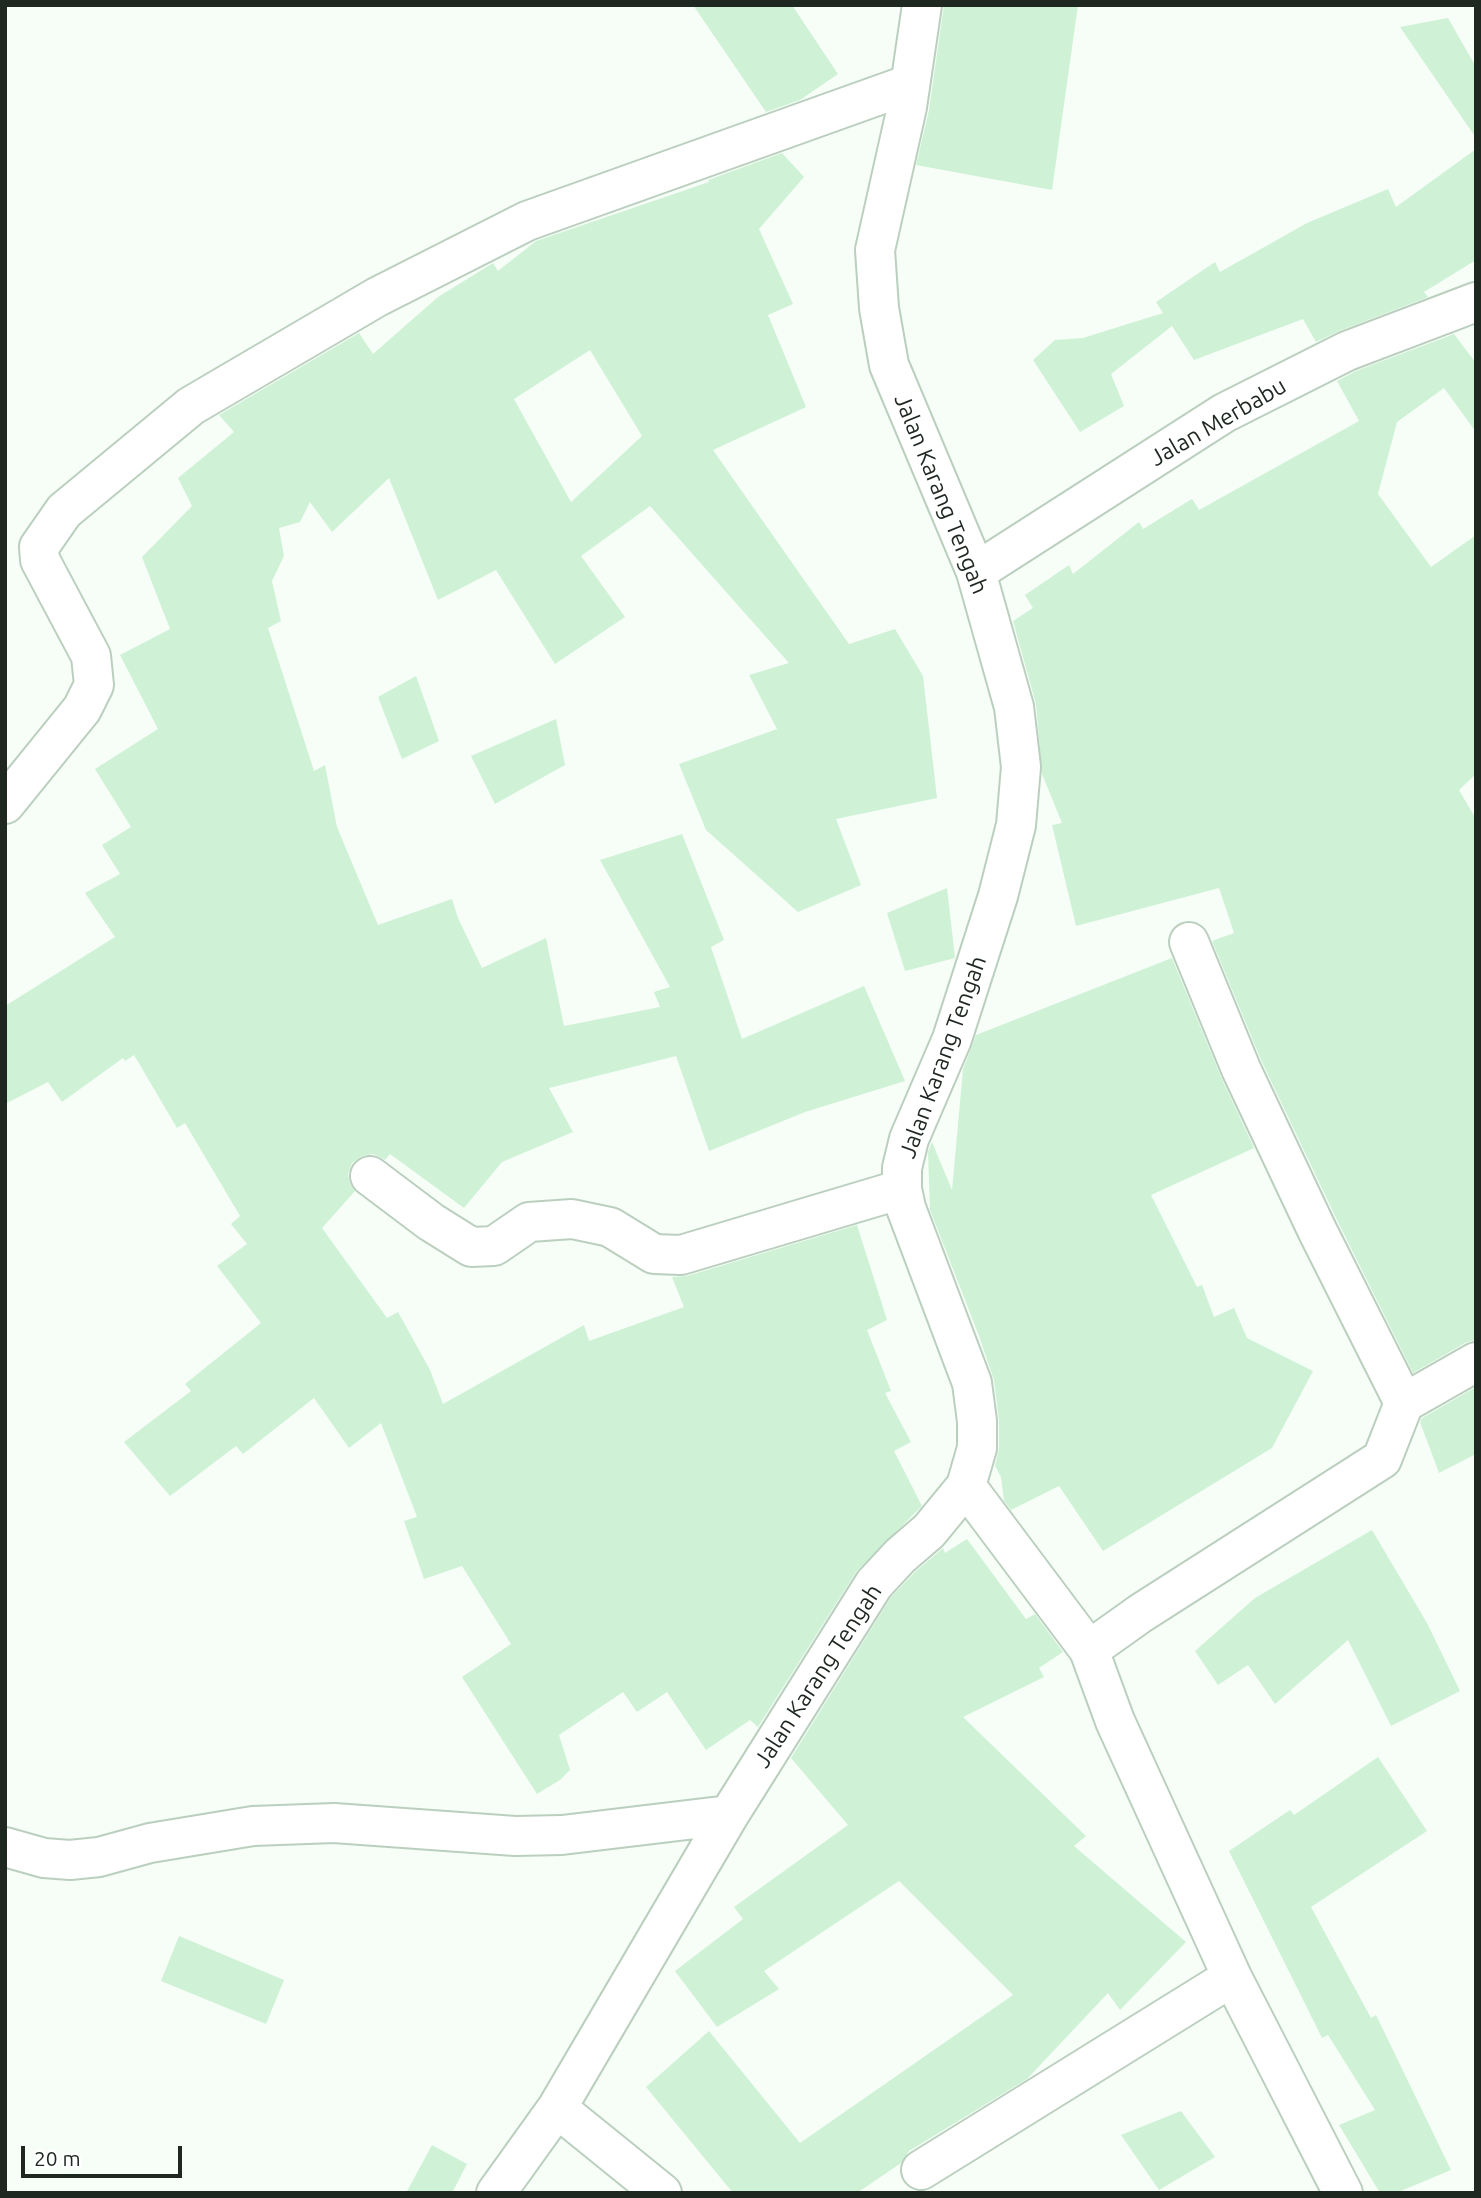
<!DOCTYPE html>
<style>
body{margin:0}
#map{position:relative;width:1481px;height:2198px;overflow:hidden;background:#f6fef7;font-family:Ubuntu,sans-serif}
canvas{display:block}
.frame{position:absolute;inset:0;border:7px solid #1f2721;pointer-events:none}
.scale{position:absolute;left:21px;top:2146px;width:161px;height:32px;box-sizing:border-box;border:4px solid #1f2721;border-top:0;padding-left:9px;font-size:21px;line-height:24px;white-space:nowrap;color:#1f2721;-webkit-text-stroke:5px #fff;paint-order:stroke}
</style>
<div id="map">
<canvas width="1481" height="2198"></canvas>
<div class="frame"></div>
<div class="scale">20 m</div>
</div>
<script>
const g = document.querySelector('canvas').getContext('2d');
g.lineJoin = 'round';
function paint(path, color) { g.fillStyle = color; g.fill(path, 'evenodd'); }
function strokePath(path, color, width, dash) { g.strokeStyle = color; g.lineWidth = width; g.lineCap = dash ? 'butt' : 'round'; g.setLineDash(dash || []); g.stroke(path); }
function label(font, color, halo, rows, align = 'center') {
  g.font = font + ' Ubuntu,sans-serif'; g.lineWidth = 5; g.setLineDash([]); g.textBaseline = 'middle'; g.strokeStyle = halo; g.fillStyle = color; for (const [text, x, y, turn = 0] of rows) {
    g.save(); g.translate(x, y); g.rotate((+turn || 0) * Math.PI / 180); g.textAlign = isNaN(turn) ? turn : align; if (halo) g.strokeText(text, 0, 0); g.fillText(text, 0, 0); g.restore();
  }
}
const building = new Path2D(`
 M693,5H792L838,74L800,100L766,112Z
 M944,5H1078L1052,190L916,165L929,110Z
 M1448,18L1476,67V138L1400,27Z
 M1476,149V260L1424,292L1428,297L1339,331L1316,342L1303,319L1194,360L1172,326L1111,374L1124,406L1080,432L1033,360L1055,340L1083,338L1163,313L1156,302L1215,262L1220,272L1307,223L1388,189L1396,207Z
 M782,153L804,177L759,229L793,304L768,315L806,407L713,450L849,644L895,629L923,676L937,798L836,819L861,885L798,912L706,830L679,764L777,729L749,675L789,663L650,506L581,556L625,617L555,664L496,570L438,600L389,478L332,532L310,502L300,522L279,528L284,556L272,581L281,621L268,628L314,771L325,765L337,827L378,925L452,899L458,918L482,968L546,938L564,1026L660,1007L654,992L670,987L600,860L682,834L724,940L711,947L742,1039L864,986L905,1081L805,1112L709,1151L676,1056L549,1088L573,1132L502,1162L464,1208L390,1154L385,1160L373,1154L362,1156L352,1163L348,1174L350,1184L355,1191L322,1228L387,1318L398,1312L430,1370L443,1404L584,1325L589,1341L684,1307L672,1277L687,1276L857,1225L887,1320L867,1330L891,1391L885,1393L911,1442L894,1451L922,1506L856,1572L758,1727L750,1720L706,1750L667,1692L637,1712L623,1692L559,1735L570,1770L560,1780L537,1794L462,1677L511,1644L462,1566L424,1579L404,1521L417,1517L381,1423L349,1448L314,1398L243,1454L236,1446L170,1496L124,1442L191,1391L185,1384L261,1323L217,1266L247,1244L231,1224L240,1216L185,1123L177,1128L134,1055L125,1061L123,1058L62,1102L48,1082L5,1104V1006L115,937L85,893L120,874L102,845L131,827L95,769L158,729L120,655L170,629L142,557L192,506L178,478L234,432L219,415L359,333L373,354L438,297L493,263L498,271L536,241L709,182L708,180ZM590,350L642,436L571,502L514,399Z
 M1454,334L1476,363V432L1444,388L1397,422L1378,494L1431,567L1476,535V774L1459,790L1476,819V1340L1465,1343L1413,1373L1337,1220L1261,1060L1212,941L1234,933L1219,888L1076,926L1052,825L1062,823L1042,774L1036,704L1013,621L1033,608L1025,595L1069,565L1073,574L1139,522L1143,529L1192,499L1199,510L1359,421L1337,381L1356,371Z
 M416,676L439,741L402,759L378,697Z
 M556,719L565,765L495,804L471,756Z
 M947,888L955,958L905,971L887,913Z
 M1172,958L1221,1077L1254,1148L1151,1195L1197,1287L1202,1285L1214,1317L1234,1308L1247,1338L1313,1371L1272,1448L1103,1551L1059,1486L1011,1510L1004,1501L1001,1477L995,1466L999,1448V1421L994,1380L979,1336L930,1210L928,1152L932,1142L952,1190L963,1069L976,1035Z
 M1476,1387V1454L1439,1473L1420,1422L1422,1418Z
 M1372,1530L1427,1623L1460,1691L1391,1726L1348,1640L1275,1704L1248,1665L1218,1685L1195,1651L1255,1598Z
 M967,1539L1026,1619L1035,1614L1063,1652L1039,1668L1044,1677L963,1717L1086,1836L1074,1846L1186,1942L1120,2010L1108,1993L1027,2079L909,2151L901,2163L857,2193H733L646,2087L709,2031L800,2143L1013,1995L899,1881L764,1971L779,1989L717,2027L675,1971L743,1919L734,1907L848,1825L791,1758L891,1597L915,1572L943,1548L945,1553Z
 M1378,1757L1427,1831L1311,1907L1371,2018L1376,2015L1451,2170L1396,2193H1380L1339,2125L1375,2110L1328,2035L1322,2038L1229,1851L1290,1810L1294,1815Z
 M179,1936L284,1980L266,2024L161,1981Z
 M1181,2111L1215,2157L1159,2190L1121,2135Z
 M432,2145L467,2164L452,2193H406Z`);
const minor = new Path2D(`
 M976,572L1224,413L1347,351L1476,302
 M5,804L82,709L94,685L91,656L40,560L39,547L64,511L191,406L377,297L527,221L910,84
 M1189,942L1241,1069L1317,1230L1404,1403
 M370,1176L431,1222L471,1247L494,1246L529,1222L572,1219L610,1227L654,1254L681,1255L902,1189
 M966,1486L1089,1650L1141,1613L1382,1459L1404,1403L1476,1362
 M1089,1650L1115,1721L1232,1977
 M5,1847L44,1858L70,1860L99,1857L150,1843L253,1826L334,1823L515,1836L562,1835L729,1815
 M557,2108L662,2193
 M921,2170L1232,1977L1343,2193
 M496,2193L557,2108L729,1815L874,1584L900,1556L929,1531L966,1486L977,1448V1421L972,1383L906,1208L902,1189V1168L909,1139L952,1039L998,896L1016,825L1021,767L1014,707L976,572L889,365L879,308L875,250L907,107L922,5`);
const streetNames = [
 ["Jalan Merbabu",1218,422,-30],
 ["Jalan Karang Tengah",941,494,68],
 ["Jalan Karang Tengah",943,1057,-70],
 ["Jalan Karang Tengah",818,1676,-57]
];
paint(building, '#cff2d6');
strokePath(minor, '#bbcfbf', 42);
strokePath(minor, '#fff', 38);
label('23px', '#1f2721', '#fff', streetNames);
</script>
